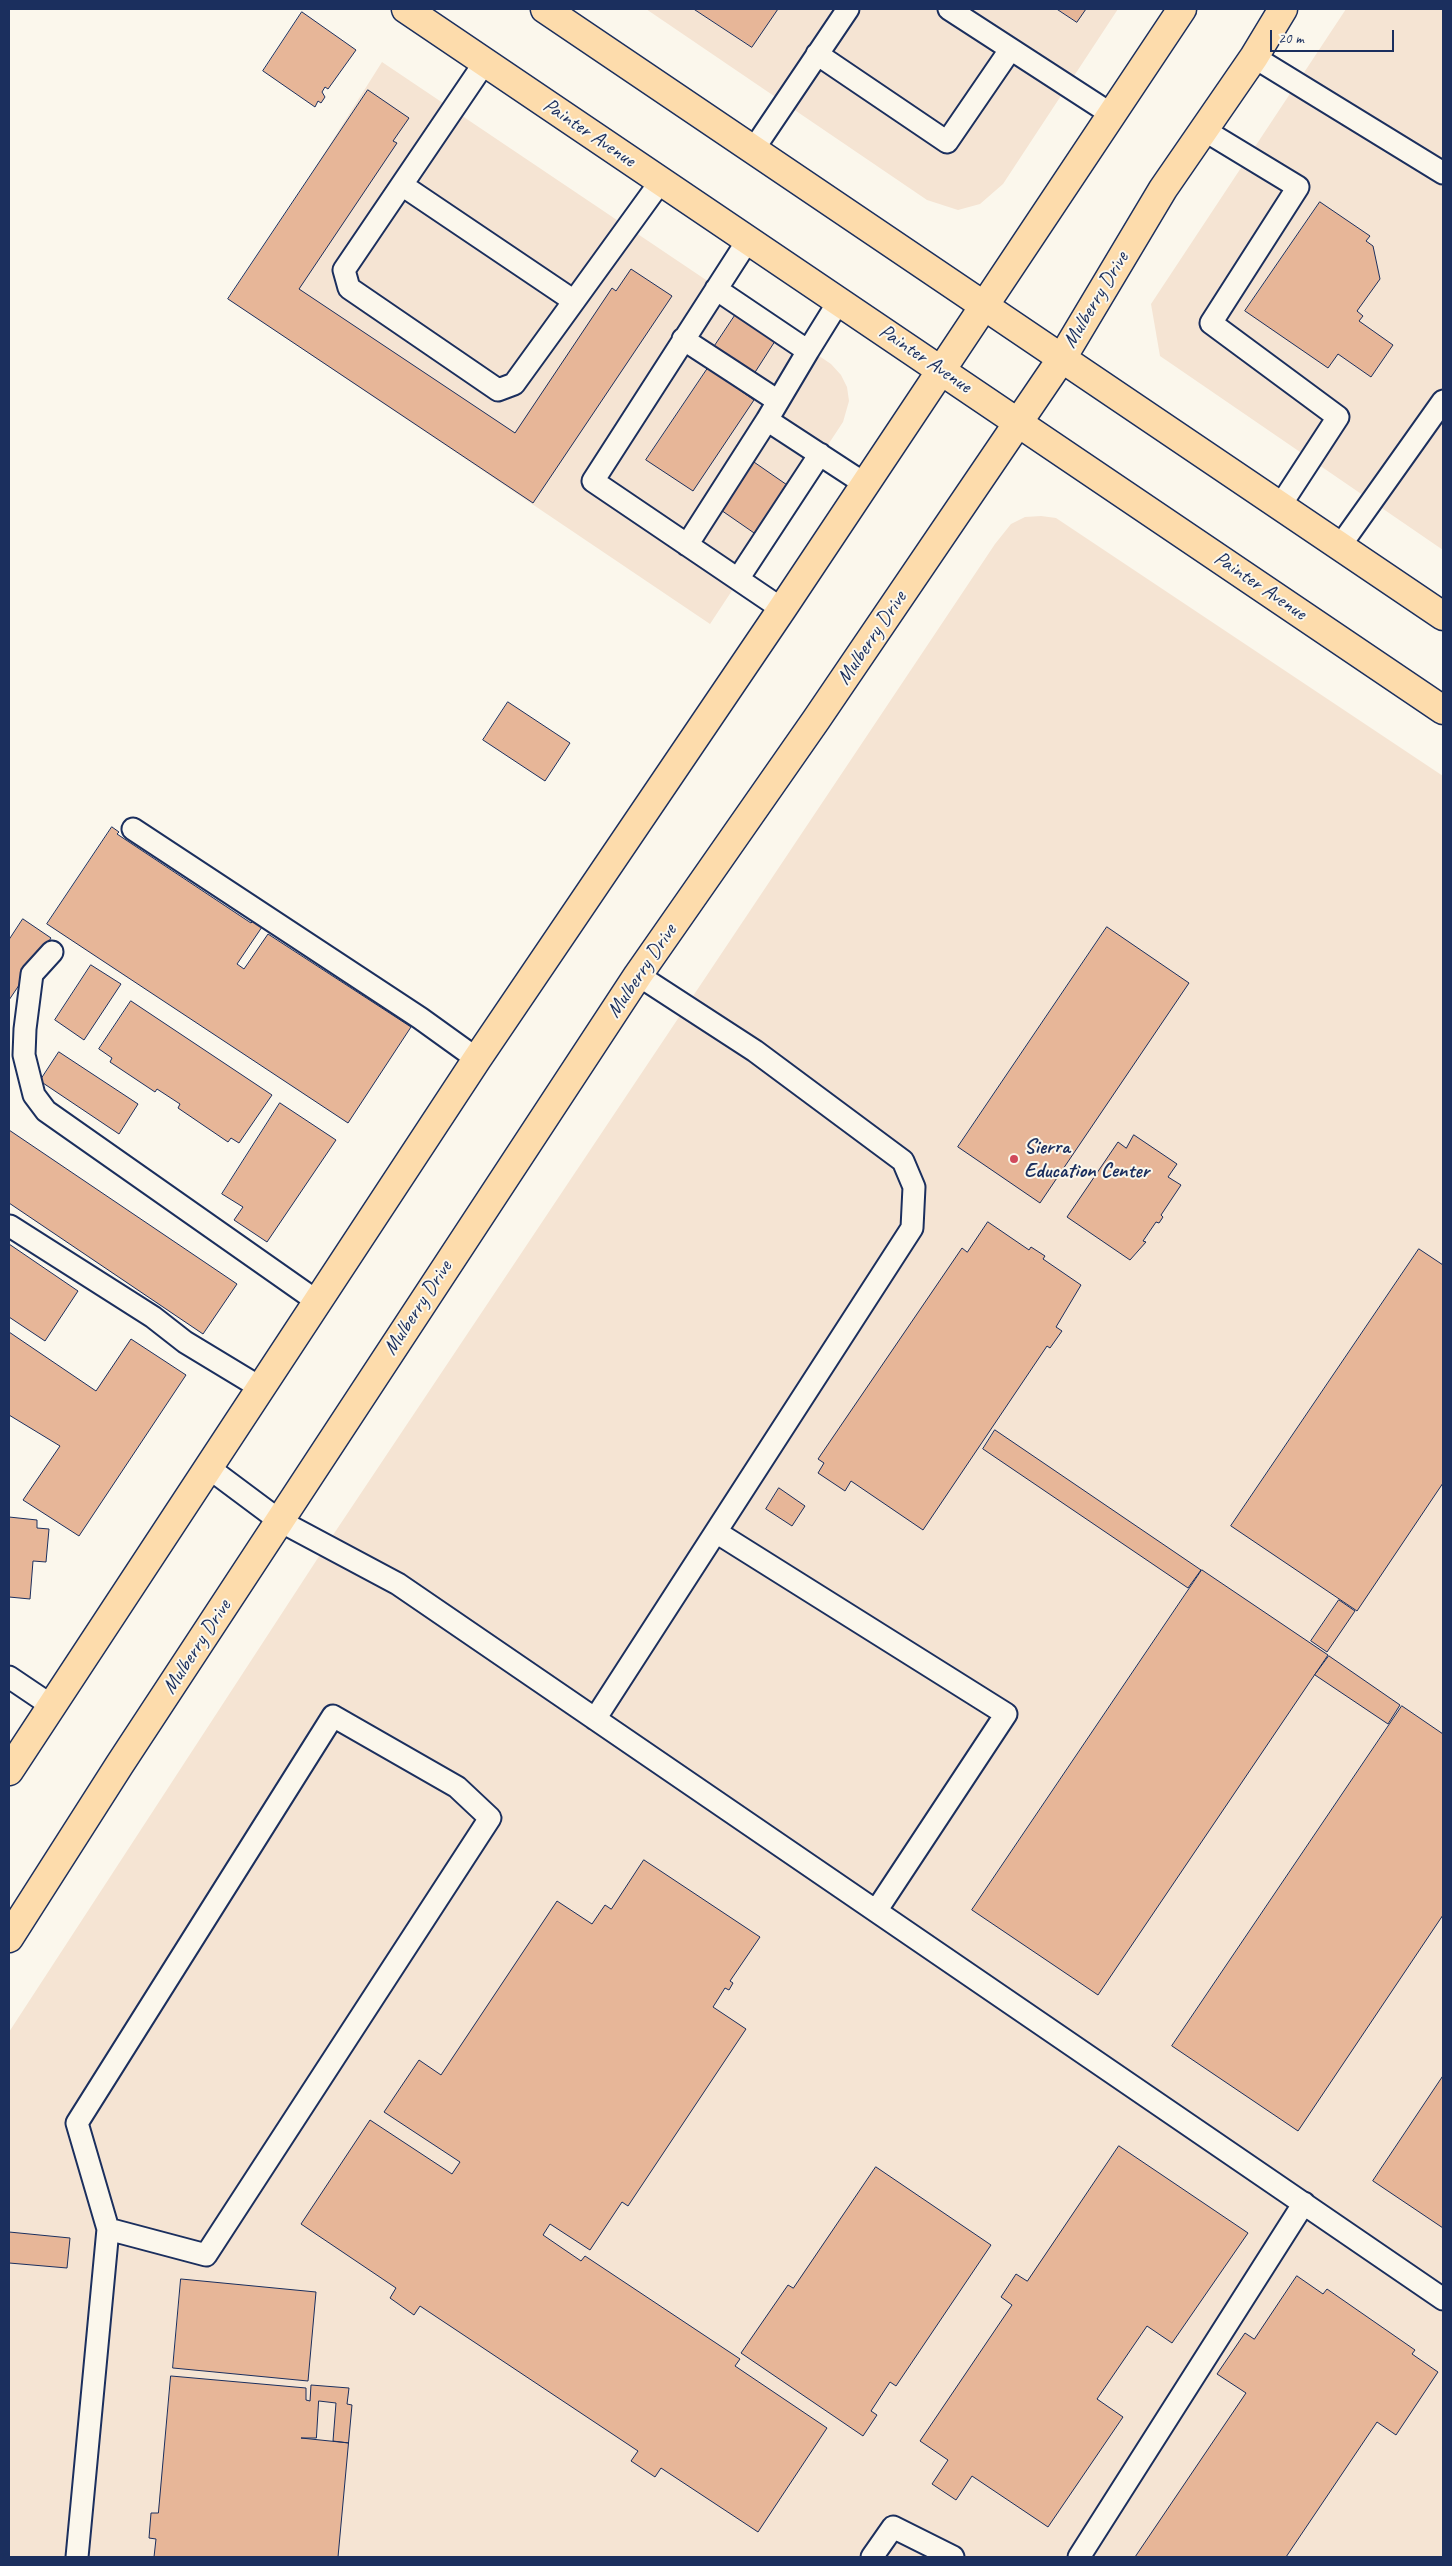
<!DOCTYPE html>
<style>
body{margin:0}
#map{position:relative;width:1452px;height:2566px;overflow:hidden;background:#fbf7ec;font-family:Caveat,sans-serif}
canvas{display:block}
.frame{position:absolute;inset:0;border:10px solid #1b2f5e;pointer-events:none}
.scale{position:absolute;left:1270px;top:30px;width:124px;height:22px;box-sizing:border-box;border:2px solid #1b2f5e;border-top:0;padding-left:6px;font-size:15px;line-height:18px;white-space:nowrap;color:#1b2f5e;-webkit-text-stroke:4px #fbf7ec;paint-order:stroke}
</style>
<div id="map">
<canvas width="1452" height="2566"></canvas>
<div class="frame"></div>
<div class="scale">20 m</div>
</div>
<script>
const g = document.querySelector('canvas').getContext('2d');
g.lineJoin = 'round';
function paint(path, color) { g.fillStyle = color; g.fill(path, 'evenodd'); }
function strokePath(path, color, width, dash) { g.strokeStyle = color; g.lineWidth = width; g.lineCap = dash ? 'butt' : 'round'; g.setLineDash(dash || []); g.stroke(path); }
function label(font, color, halo, rows, align = 'center') {
  g.font = font + ' Caveat,sans-serif'; g.lineWidth = 4; g.setLineDash([]); g.textBaseline = 'middle'; g.strokeStyle = halo; g.fillStyle = color; for (const [text, x, y, turn = 0] of rows) {
    g.save(); g.translate(x, y); g.rotate((+turn || 0) * Math.PI / 180); g.textAlign = isNaN(turn) ? turn : align; if (halo) g.strokeText(text, 0, 0); g.fillText(text, 0, 0); g.restore();
  }
}
const built = new Path2D(`
 M646,9H1118L1003,184L980,204L958,210L927,200Z
 M1346,9H1443V550L1160,356L1151,304Z
 M382,62L831,364L841,375L847,387L849,401L843,422L710,624L231,301Z
 M1041,516L1056,518L1443,776V2557H9V2032L329,1541L995,544L1011,524L1025,517Z`);
const building = new Path2D(`
 M694,9H778L752,47Z
 M1057,9H1086L1077,22Z
 M302,12L356,50L328,89L325,87L322,92L325,97L321,103L318,101L315,107L263,71Z
 M368,90L409,118L393,141L397,143L299,289L515,433L612,288L616,291L631,269L672,296L533,503L228,299Z
 M1320,202L1370,236L1366,241L1373,246L1380,279L1357,311L1363,316L1359,321L1393,345L1371,377L1338,354L1328,368L1245,311Z
 M738,311L777,338L752,377L712,350Z
 M708,368L754,400L693,491L646,460Z
 M751,460L790,487L757,535L718,508Z
 M508,702L570,743L545,781L483,740Z
 M112,827L119,832L117,834L251,923L253,921L262,927L237,964L244,969L268,934L411,1027L348,1123L47,924Z
 M23,919L51,938L9,1000V940Z
 M1107,927L1189,983L1040,1203L958,1147Z
 M91,965L121,984L84,1040L55,1020Z
 M131,1001L272,1095L239,1143L231,1138L228,1142L178,1108L180,1104L157,1089L155,1092L110,1062L112,1058L99,1049Z
 M59,1052L138,1104L119,1134L40,1081Z
 M280,1103L336,1140L267,1242L234,1220L243,1207L222,1194Z
 M9,1130L237,1284L203,1334L9,1203Z
 M1134,1135L1177,1164L1168,1177L1181,1185L1161,1215L1163,1217L1159,1223L1156,1222L1143,1241L1146,1242L1130,1260L1067,1217L1118,1142L1126,1148Z
 M988,1222L1029,1250L1031,1247L1045,1256L1043,1259L1081,1285L1056,1327L1062,1331L1050,1348L1047,1346L923,1530L851,1481L845,1491L818,1473L824,1463L818,1459L962,1248L967,1252Z
 M9,1244L78,1291L45,1341L9,1317Z
 M1419,1249L1443,1265V1483L1357,1611L1231,1526Z
 M9,1332L96,1391L131,1339L186,1375L79,1536L23,1500L60,1446L9,1415Z
 M995,1430L1201,1570L1188,1588L983,1449Z
 M779,1488L805,1506L792,1526L766,1509Z
 M9,1517L37,1520V1528L49,1529L46,1562L33,1561L30,1599L9,1597Z
 M1202,1570L1328,1655L1098,1995L972,1910Z
 M1339,1600L1355,1611L1327,1652L1311,1641Z
 M1329,1656L1400,1705L1388,1724L1315,1675Z
 M1402,1706L1443,1734V1915L1298,2131L1172,2046Z
 M644,1860L760,1937L730,1981L733,1983L729,1990L725,1988L713,2007L746,2029L628,2206L622,2202L590,2250L550,2224L543,2235L581,2261L585,2256L740,2359L735,2366L827,2428L758,2532L661,2468L655,2477L631,2461L638,2451L420,2306L414,2315L390,2298L396,2288L301,2224L370,2120L452,2174L460,2162L384,2112L419,2060L441,2075L557,1901L592,1924L605,1905L611,1909Z
 M1443,2076V2228L1373,2181Z
 M1119,2146L1248,2233L1172,2343L1147,2326L1097,2399L1123,2417L1048,2527L972,2476L956,2500L932,2484L948,2460L920,2441L1012,2305L1001,2297L1016,2274L1027,2281Z
 M876,2167L991,2245L896,2386L890,2382L871,2411L877,2415L863,2436L741,2353L788,2285L793,2288Z
 M9,2232L70,2238L67,2268L9,2263Z
 M1297,2276L1323,2294L1327,2289L1415,2350L1412,2354L1438,2372L1396,2435L1377,2422L1286,2557H1135L1246,2393L1217,2374L1245,2333L1254,2339Z
 M181,2279L316,2292L308,2381L173,2368Z
 M171,2376L306,2388V2400L310,2401L311,2385L349,2388L347,2404L352,2405L338,2557H154L156,2539L149,2538L151,2513H158ZM319,2401L336,2403L333,2441L349,2443L301,2438H316Z`);
const service = new Path2D(`
 M949,9L1111,114
 M817,54L947,142L1010,50
 M1254,57L1443,173
 M485,62L344,270L349,288L498,390L514,384L661,181
 M1204,130L1298,187L1211,323L1338,417L1280,506
 M753,150L848,9
 M402,185L574,301
 M748,240L593,481L782,609
 M716,289L808,351L767,420
 M683,339L778,401
 M808,351L839,301
 M687,545L767,420L865,484
 M1340,546L1443,401
 M738,579L820,454
 M133,829L420,1018L477,1059
 M52,952L32,974L25,1029L24,1055L34,1095L46,1111L318,1302
 M10,1226L153,1317L185,1342L261,1388
 M209,1468L280,1521L398,1584L1443,2299
 M716,1532L1006,1714L876,1911
 M9,1677L52,1706
 M595,1719L912,1228L914,1187L903,1161L755,1051L638,975
 M77,2557L108,2229L77,2123L333,1716L457,1787L490,1818L206,2255L108,2229
 M872,2557L893,2527L953,2557
 M1079,2557L1304,2203`);
const primary = new Path2D(`
 M406,9L1443,710
 M545,9L1443,616
 M9,1771L477,1059L782,609L1182,9
 M9,1938L120,1764L638,975L816,720L1062,358L1163,189L1254,57L1283,9`);
const markers = [
 [1014,1159,5,"#d1495b"]
];
const streetNames = [
 ["Painter Avenue",589,133,34],
 ["Mulberry Drive",1096,300,-59],
 ["Painter Avenue",925,359,34],
 ["Painter Avenue",1260,586,34],
 ["Mulberry Drive",872,638,-56],
 ["Mulberry Drive",642,971,-56],
 ["Mulberry Drive",418,1308,-57],
 ["Mulberry Drive",197,1647,-57]
];
const poiNames = [
 ["Sierra",1024,1147],
 ["Education Center",1024,1171]
];
paint(built, '#f5e4d3');
paint(building, '#e7b698');
strokePath(building, '#1b2f5e', 1);
strokePath(service, '#1b2f5e', 25);
strokePath(primary, '#1b2f5e', 31);
strokePath(service, '#fbf7ec', 21);
strokePath(primary, '#fddcac', 28);
for (const [x, y, r, color] of markers) { const dot = new Path2D(); dot.arc(x, y, r, 0, 2 * Math.PI); g.fillStyle = color; g.fill(dot); strokePath(dot, '#fbf7ec', 2); }
label('21px', '#1b2f5e', '#fbf7ec', streetNames);
label('bold 21px', '#1b2f5e', '#fbf7ec', poiNames, 'left');
</script>
